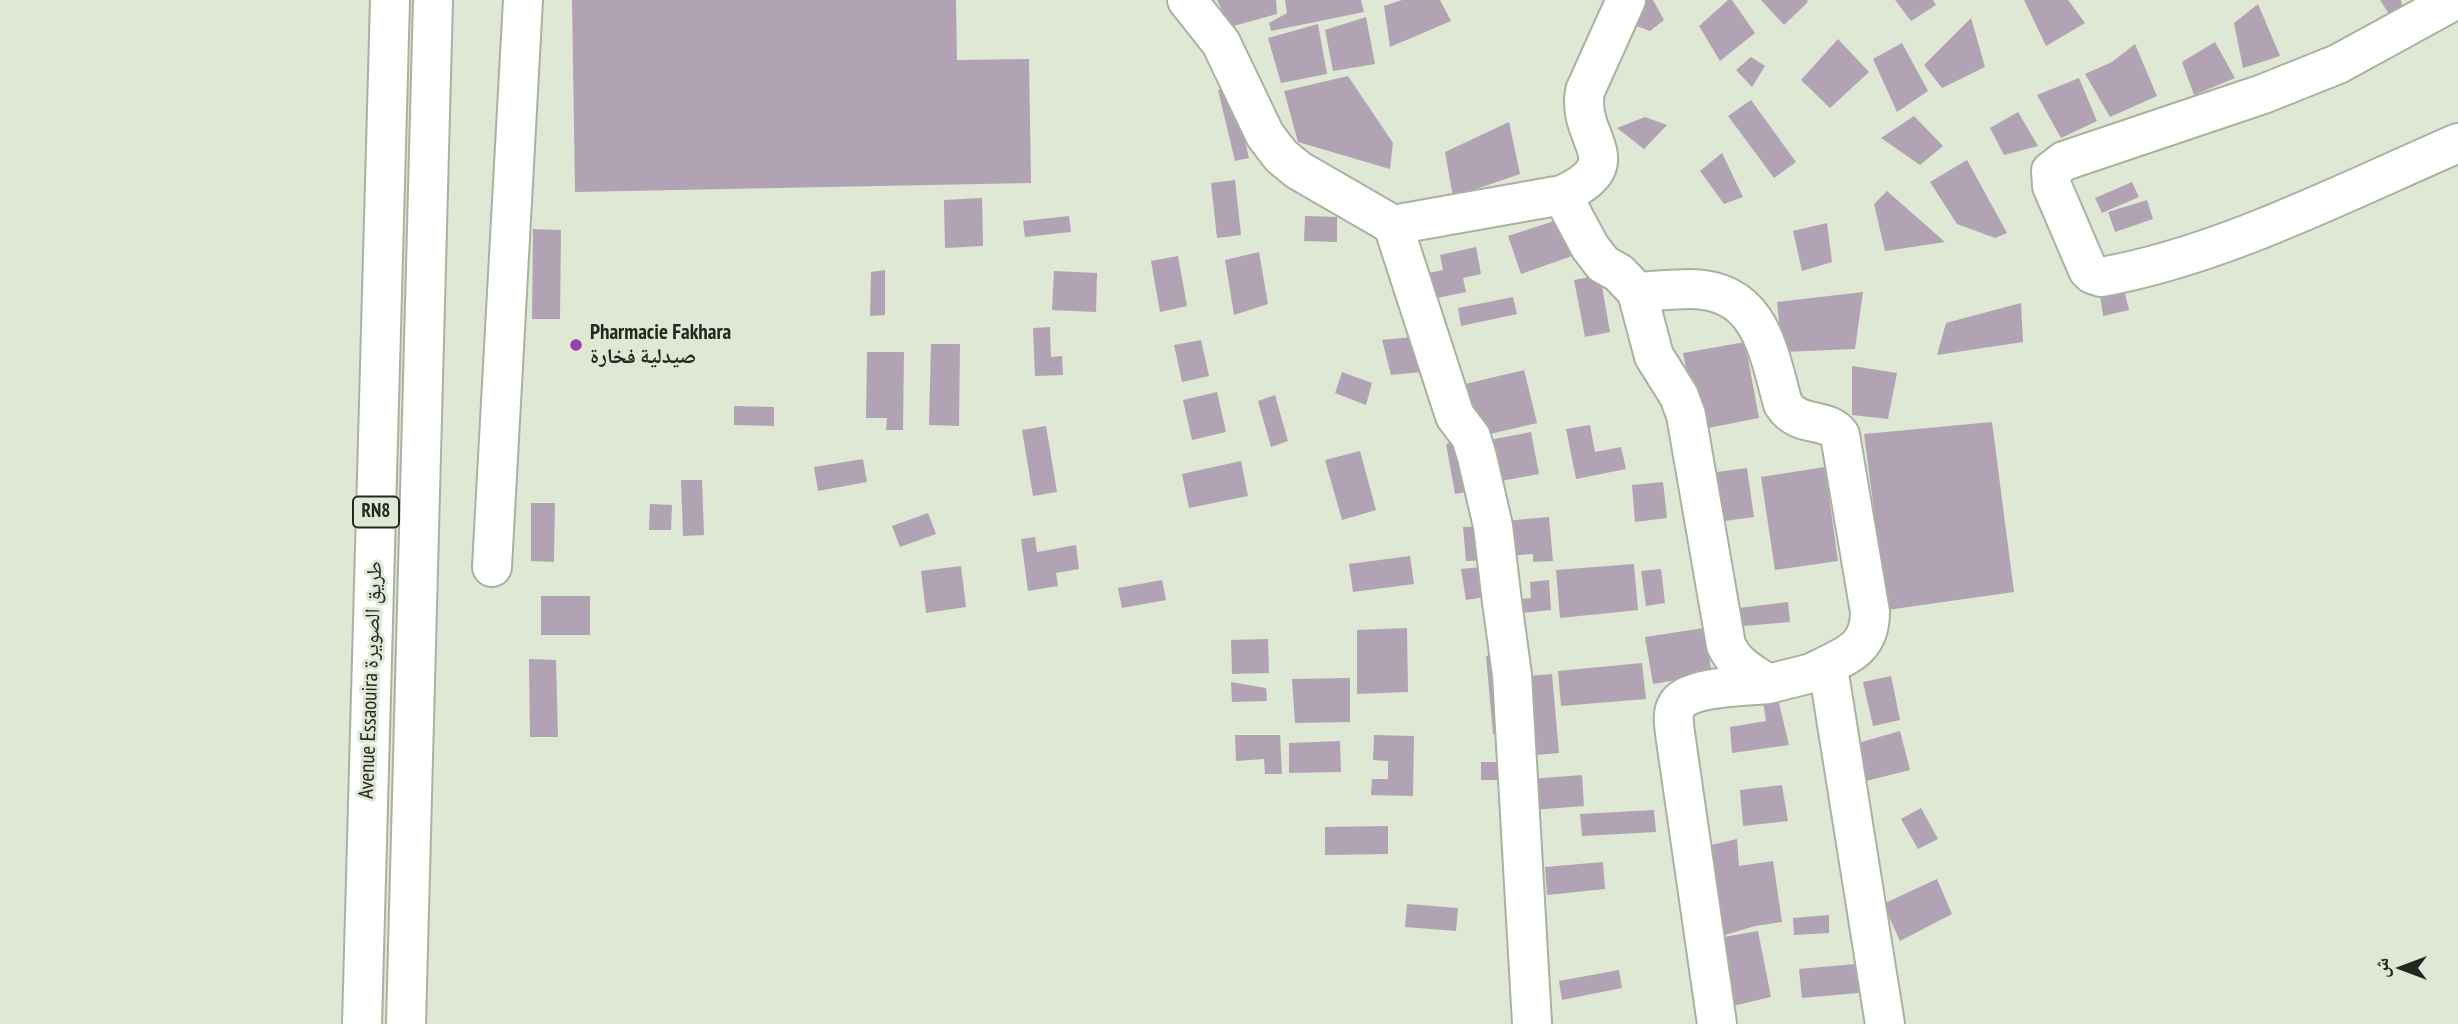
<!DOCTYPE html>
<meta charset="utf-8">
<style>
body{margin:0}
#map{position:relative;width:2458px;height:1024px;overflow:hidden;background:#dee8d4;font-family:"PT Sans Narrow","Noto Naskh Arabic",sans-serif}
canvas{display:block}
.north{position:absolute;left:2367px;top:933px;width:70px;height:70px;-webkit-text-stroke:5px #dee8d4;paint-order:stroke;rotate:270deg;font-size:19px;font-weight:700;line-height:28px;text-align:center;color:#242720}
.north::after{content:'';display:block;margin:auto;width:24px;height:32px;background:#242720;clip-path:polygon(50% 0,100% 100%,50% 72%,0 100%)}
</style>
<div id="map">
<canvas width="2458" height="1024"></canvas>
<div class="north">ش</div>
</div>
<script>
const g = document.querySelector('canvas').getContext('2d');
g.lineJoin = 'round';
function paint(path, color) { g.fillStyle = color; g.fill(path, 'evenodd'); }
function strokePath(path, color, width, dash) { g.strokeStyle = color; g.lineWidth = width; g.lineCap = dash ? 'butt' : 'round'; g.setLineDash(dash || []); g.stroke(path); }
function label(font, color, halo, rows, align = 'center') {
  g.font = font + ' "PT Sans Narrow","Noto Naskh Arabic",sans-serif'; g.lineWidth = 6; g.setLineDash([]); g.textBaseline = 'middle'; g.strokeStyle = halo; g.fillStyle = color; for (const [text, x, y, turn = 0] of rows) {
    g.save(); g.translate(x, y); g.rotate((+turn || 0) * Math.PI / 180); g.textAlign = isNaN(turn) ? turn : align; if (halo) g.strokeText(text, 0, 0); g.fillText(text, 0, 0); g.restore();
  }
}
const building = new Path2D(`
 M572,0H956L957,60L1029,59L1031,183L575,192Z
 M1217,0H1276L1277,14L1230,27Z
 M1285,0H1361L1364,12L1271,31L1269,23L1287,13Z
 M1402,0H1440L1451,21L1390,47L1384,6Z
 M1646,0H1653L1664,20L1650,31L1634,25Z
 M1728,0H1732L1755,33L1720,61L1699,26Z
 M1761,0H1807L1808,2L1784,25Z
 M1895,0H1933L1936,5L1911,21Z
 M2024,0H2068L2085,23L2046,46Z
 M2380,0H2401L2403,9L2391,17Z
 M2258,4L2280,56L2243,68L2234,23Z
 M1366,17L1375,64L1333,71L1325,30Z
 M1971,18L1985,67L1942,88L1924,65Z
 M1318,24L1327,74L1281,83L1268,38Z
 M1838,39L1869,72L1830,108L1801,80Z
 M2215,42L2235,78L2194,95L2182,62Z
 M1902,43L1928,91L1897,112L1873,59Z
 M2135,44L2157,96L2110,117L2085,74L2112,62Z
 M1751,57L1765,66L1752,87L1736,70Z
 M1348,76L1393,143L1390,169L1298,142L1284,91Z
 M2079,78L2097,121L2061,138L2037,95Z
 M1232,86L1249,158L1235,161L1218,90Z
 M1751,100L1796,162L1774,178L1728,116Z
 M2018,112L2038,146L2004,155L1990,128Z
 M1914,116L1943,146L1920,165L1881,138Z
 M1645,117L1667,125L1644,149L1617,128Z
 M1509,122L1520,174L1453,197L1445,152Z
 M1722,153L1743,197L1724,204L1700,171Z
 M1967,160L2007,233L1995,238L1957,224L1930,182Z
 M1235,180L1241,235L1217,238L1211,183Z
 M2132,182L2139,197L2102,213L2095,198Z
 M1887,191L1945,242L1885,251L1874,204Z
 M982,198L983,246L945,248L944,200Z
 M2147,200L2153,219L2115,232L2108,212Z
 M1069,216L1071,232L1025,237L1023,221Z
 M1305,216L1337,217V242L1304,241Z
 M1557,220L1576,242L1572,256L1521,274L1508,236Z
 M1827,223L1832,262L1802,271L1793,231Z
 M533,229L561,230L560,319H532Z
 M1476,247L1481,274L1463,278L1466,292L1423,301L1418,275L1443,270L1440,255Z
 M1259,252L1268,304L1234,315L1225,260Z
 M1178,256L1187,306L1160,312L1151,261Z
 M885,270V315L870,316L871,272Z
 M1054,271L1097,273L1096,312L1052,310Z
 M1600,275L1610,332L1585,337L1574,280Z
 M2122,281L2129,310L2103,316L2099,288Z
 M1863,292L1855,349L1782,352L1777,302Z
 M1513,297L1517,314L1461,326L1458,308Z
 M2021,303L2023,342L1937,355L1946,323Z
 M1050,327L1051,357L1062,356L1063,375L1035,376L1033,328Z
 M1421,336L1432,371L1391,375L1382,340Z
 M1201,340L1209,376L1182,382L1174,345Z
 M1745,342L1759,418L1698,430L1683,353Z
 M931,344H960L959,426L929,425Z
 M867,352H904L903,430H886L887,418H866Z
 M1852,366L1897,373L1888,419L1852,415Z
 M1524,370L1537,423L1473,438L1461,385Z
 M1342,372L1372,383L1366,405L1335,393Z
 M1217,392L1226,432L1192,440L1183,400Z
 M1275,395L1288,441L1271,447L1258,401Z
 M734,406L774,407V426L734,425Z
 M1992,422L2014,592L1887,610L1864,434Z
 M1590,425L1595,452L1621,447L1626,469L1576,479L1566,429Z
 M1046,426L1057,492L1033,496L1022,430Z
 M1531,432L1539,474L1501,481L1479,442Z
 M1469,440L1478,490L1455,494L1446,444Z
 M1360,451L1376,510L1342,520L1325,460Z
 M863,459L867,482L818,491L814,467Z
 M1241,461L1248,496L1189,508L1182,474Z
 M1825,467L1838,561L1775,570L1761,477Z
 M1747,468L1754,517L1710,523L1702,474Z
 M681,480H702L704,535L683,536Z
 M1663,482L1667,518L1635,522L1632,485Z
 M531,503H555L554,562L531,561Z
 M650,504L672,505L671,530H649Z
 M928,513L936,534L900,547L892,526Z
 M1549,517L1553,561L1533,562V554L1508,556L1504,521Z
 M1488,526L1492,560L1466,561L1463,527Z
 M1035,537L1037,552L1076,545L1079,569L1056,573L1058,586L1028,591L1021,539Z
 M1410,556L1414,584L1353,592L1349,564Z
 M1634,564L1638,610L1560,618L1556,570Z
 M961,566L966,607L926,613L921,571Z
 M1492,566L1484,597L1466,600L1461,569Z
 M1661,569L1665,603L1646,606L1641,571Z
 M1162,580L1166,600L1122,608L1118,588Z
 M1549,580L1551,610L1512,614L1510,600L1531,598L1530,582Z
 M541,596H590V635H541Z
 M1788,602L1790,622L1732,627L1730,609Z
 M1407,628L1408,692L1357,694V630Z
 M1704,628L1712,674L1653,684L1645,637Z
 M1268,639L1269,673L1232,674L1231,640Z
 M1504,655L1511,734H1493L1486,656Z
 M529,659L556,660L558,737H530Z
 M1642,663L1646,699L1561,706L1558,671Z
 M1552,674L1559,753L1524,756L1517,677Z
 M1891,676L1900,720L1873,726L1863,682Z
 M1350,678V722L1295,723L1292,679Z
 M1231,682L1266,688L1267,701L1232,702Z
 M1778,699L1789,745L1732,753L1730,727L1766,721L1763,701Z
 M1900,731L1910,770L1854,784L1844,747Z
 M1235,735H1280L1282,774H1265L1264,759L1236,761Z
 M1374,735L1414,736L1413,796L1371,795L1372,779H1388V761L1373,760Z
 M1340,741L1341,772L1289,773V743Z
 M1481,762H1513V780H1481Z
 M1582,775L1584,806L1532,810L1530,779Z
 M1782,785L1788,821L1743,826L1740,790Z
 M1921,808L1938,839L1918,849L1901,819Z
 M1654,810L1656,832L1582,836L1580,814Z
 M1388,826V854L1325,855V827Z
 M1737,839L1739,866L1773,861L1782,922L1755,926L1712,939L1758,931L1771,997L1724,1008L1709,939L1698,848Z
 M1603,862L1605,889L1547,895L1545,867Z
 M1937,879L1952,914L1900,941L1883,904Z
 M1407,904L1458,908L1456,931L1405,927Z
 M1829,915V933L1794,935L1793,918Z
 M1867,963L1869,992L1802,998L1799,969Z
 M1619,970L1622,988L1562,1000L1559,981Z`);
const minor = new Path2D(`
 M1187,0L1221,43L1265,135L1281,156L1298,170L1393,225L1562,195C1633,162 1576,141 1585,91L1626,0
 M2455,0L2338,64L2263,94L2064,161L2051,171L2052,186L2088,270L2092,274L2101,277C2221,256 2347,191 2458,143
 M1562,195L1590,247L1603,264L1619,273L1637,292C1655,291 1673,289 1691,289C1761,290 1768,351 1783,404C1799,429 1826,416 1840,435L1870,612C1870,652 1843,656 1812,673L1829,674L1885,1024
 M1393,225L1455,416L1471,437L1477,457L1493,526L1502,602L1512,675L1532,1023
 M1637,292L1654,356L1679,396L1686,415L1726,645C1735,665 1751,673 1768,684L1812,673
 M492,567L523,0
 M1717,1024L1675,733C1674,724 1672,713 1677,705C1687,686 1748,686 1768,684`);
const primary = new Path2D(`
 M362,1024L390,0
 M406,1024L433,0`);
const markers = [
 [576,345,7,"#9c3fa8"]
];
const shields = [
 [376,512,46]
];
const shieldNames = [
 ["RN8",376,512]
];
const poiNames = [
 ["Pharmacie Fakhara",590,333],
 ["صيدلية فخارة",590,357]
];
const streetNames = [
 ["Avenue Essaouira طريق الصويرة",371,680,-88]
];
paint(building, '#b2a3b4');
strokePath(minor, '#a9b29f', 42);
strokePath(primary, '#a9b29f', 42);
strokePath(minor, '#fff', 38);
strokePath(primary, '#fff', 38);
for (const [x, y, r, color] of markers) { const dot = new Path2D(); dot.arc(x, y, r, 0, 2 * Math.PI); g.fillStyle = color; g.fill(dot); strokePath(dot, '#dee8d4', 2.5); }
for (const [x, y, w] of shields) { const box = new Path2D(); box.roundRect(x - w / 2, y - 15.5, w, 31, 5); g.fillStyle = '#dee8d4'; g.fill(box); strokePath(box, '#242720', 2); }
label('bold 19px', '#242720', null, shieldNames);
label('bold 21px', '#242720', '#dee8d4', poiNames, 'left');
label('21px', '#242720', '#dee8d4', streetNames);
</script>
